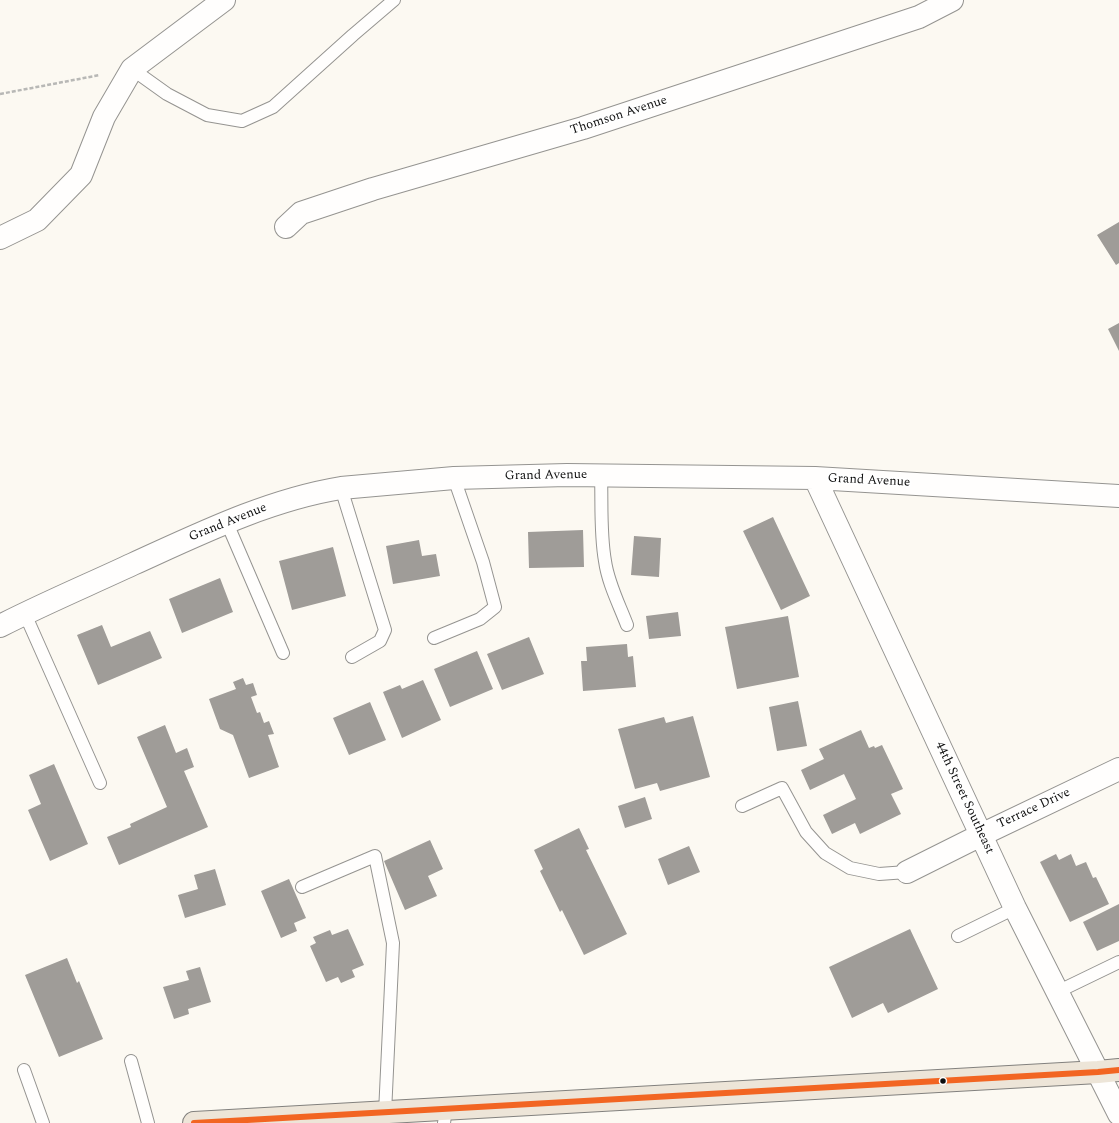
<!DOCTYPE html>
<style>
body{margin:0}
canvas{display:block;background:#fcf9f2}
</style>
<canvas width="1119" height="1123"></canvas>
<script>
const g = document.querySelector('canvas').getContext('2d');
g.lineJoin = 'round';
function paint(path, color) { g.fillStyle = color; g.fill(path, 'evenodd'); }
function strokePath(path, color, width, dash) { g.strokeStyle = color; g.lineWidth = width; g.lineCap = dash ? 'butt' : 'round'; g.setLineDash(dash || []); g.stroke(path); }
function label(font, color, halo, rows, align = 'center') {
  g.font = font + ' Spectral,serif'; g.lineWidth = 4; g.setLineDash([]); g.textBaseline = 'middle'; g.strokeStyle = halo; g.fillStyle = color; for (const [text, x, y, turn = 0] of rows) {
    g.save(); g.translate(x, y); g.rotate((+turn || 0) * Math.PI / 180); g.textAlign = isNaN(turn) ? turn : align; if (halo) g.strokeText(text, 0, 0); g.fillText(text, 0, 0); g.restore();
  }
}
const building = new Path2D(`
 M1119,222V263L1116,265L1097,235Z
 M1119,323V351L1108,329Z
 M773,517L810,596L781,610L743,531Z
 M583,530L584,567L529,568L528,532Z
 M634,536L661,538L659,577L631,575Z
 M419,540L422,556L436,554L440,576L393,584L386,546Z
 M333,547L346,596L292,610L279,561Z
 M220,578L233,612L182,633L169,599Z
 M678,612L681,636L649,639L646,616Z
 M788,616L799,677L737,689L725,627Z
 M102,625L111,647L150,631L162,658L98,685L77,635Z
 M529,637L544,674L502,690L487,654Z
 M627,644L628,657L633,656L636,687L583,691L581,661H587L586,647Z
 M477,651L493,689L450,707L434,669Z
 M243,678L246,685L253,683L257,695L251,697L257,713L260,712L264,723L269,721L274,734L268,735L279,767L249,778L233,735L220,729L209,699L236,689L233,682Z
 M423,680L441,720L402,738L383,692L400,685L402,689Z
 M798,701L807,746L777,751L769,707Z
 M370,702L386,740L349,755L333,718Z
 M693,716L710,777L660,791L657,783L635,789L618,729L664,717L666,723Z
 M165,725L176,753L187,748L194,767L184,771L208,827L119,865L107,837L131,827L130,824L167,807L137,737Z
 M861,730L869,748L874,746L875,748L882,745L903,789L891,794L901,814L860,834L855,823L832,834L823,815L856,799L844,774L810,790L801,770L824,759L819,749Z
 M54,764L88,844L50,861L28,810L41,804L29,775Z
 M645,797L652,819L625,828L618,806Z
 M579,828L589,849L586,850L627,934L584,955L562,910L560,912L540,871L543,869L534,850Z
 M430,840L443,869L428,876L437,896L405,910L384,861Z
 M689,846L700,872L668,885L658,859Z
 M1056,854L1059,860L1071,854L1076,866L1086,862L1093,878L1096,877L1109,904L1070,922L1040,862Z
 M215,869L226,905L185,918L178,895L198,889L194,875Z
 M289,879L306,918L294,923L297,931L281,938L261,891Z
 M1119,904V941L1097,951L1083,922Z
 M348,929L364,965L352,970L355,977L341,983L338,977L326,982L310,946L316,943L313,937L330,930L332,935Z
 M910,929L938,989L888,1013L883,1003L852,1018L829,967Z
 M67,958L77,983L79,981L103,1039L59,1057L25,975Z
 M200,967L211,1002L188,1009L189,1014L174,1019L163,987L189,980L186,971Z`);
const path = new Path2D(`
 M0,94L100,75`);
const service = new Path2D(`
 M132,69L167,94L207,115L242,121L273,107L353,35L394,0
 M601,475C602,504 600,533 605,561C608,583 619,604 627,625
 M341,488L385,630L380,641L352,657
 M227,523L283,653
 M25,614L100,783
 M434,638L480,619L495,607L483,562L454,478
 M742,806L782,788L806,832L825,853L850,868L879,874L907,872
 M302,887L375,856L393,943L385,1113
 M958,936L1015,908
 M1057,992L1119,962
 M131,1061L148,1123
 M24,1070L43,1123
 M444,1123L446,1109`);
const minor = new Path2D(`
 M286,227L301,213L373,189L583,128L919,17L952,0
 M0,238L37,220L81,175L104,117L132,69L224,0
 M815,478L1015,908L1119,1114
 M0,626C43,604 88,585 133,564C199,534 268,500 341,488L454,478L567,475L815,478L1119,496
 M907,872L981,835L1119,769`);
const primary = new Path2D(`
 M194,1123L1098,1072L1119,1070`);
const bus1 = new Path2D(`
 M194,1123L1098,1072L1119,1070`);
const markers = [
 [943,1081,3.5,"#0e0e0e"]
];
const streetNames = [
 ["Thomson Avenue",619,116,-18],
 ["Grand Avenue",546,476,-1],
 ["Grand Avenue",869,481,3],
 ["Grand Avenue",228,523,-22],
 ["44th Street Southeast",964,798,65],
 ["Terrace Drive",1034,809,-25]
];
paint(building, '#9f9c98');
strokePath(service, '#959491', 14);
strokePath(minor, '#959491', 24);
strokePath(primary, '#82817e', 24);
strokePath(path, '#b8b8b6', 2.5, [4, 2]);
strokePath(service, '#fffefd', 12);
strokePath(minor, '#fffefd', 22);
strokePath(primary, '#ede5d8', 22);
strokePath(bus1, '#f26522', 6);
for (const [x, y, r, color] of markers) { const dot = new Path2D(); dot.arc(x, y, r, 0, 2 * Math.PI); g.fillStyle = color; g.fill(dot); strokePath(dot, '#fff', 1.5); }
label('13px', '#0e0e0e', '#fff', streetNames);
</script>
